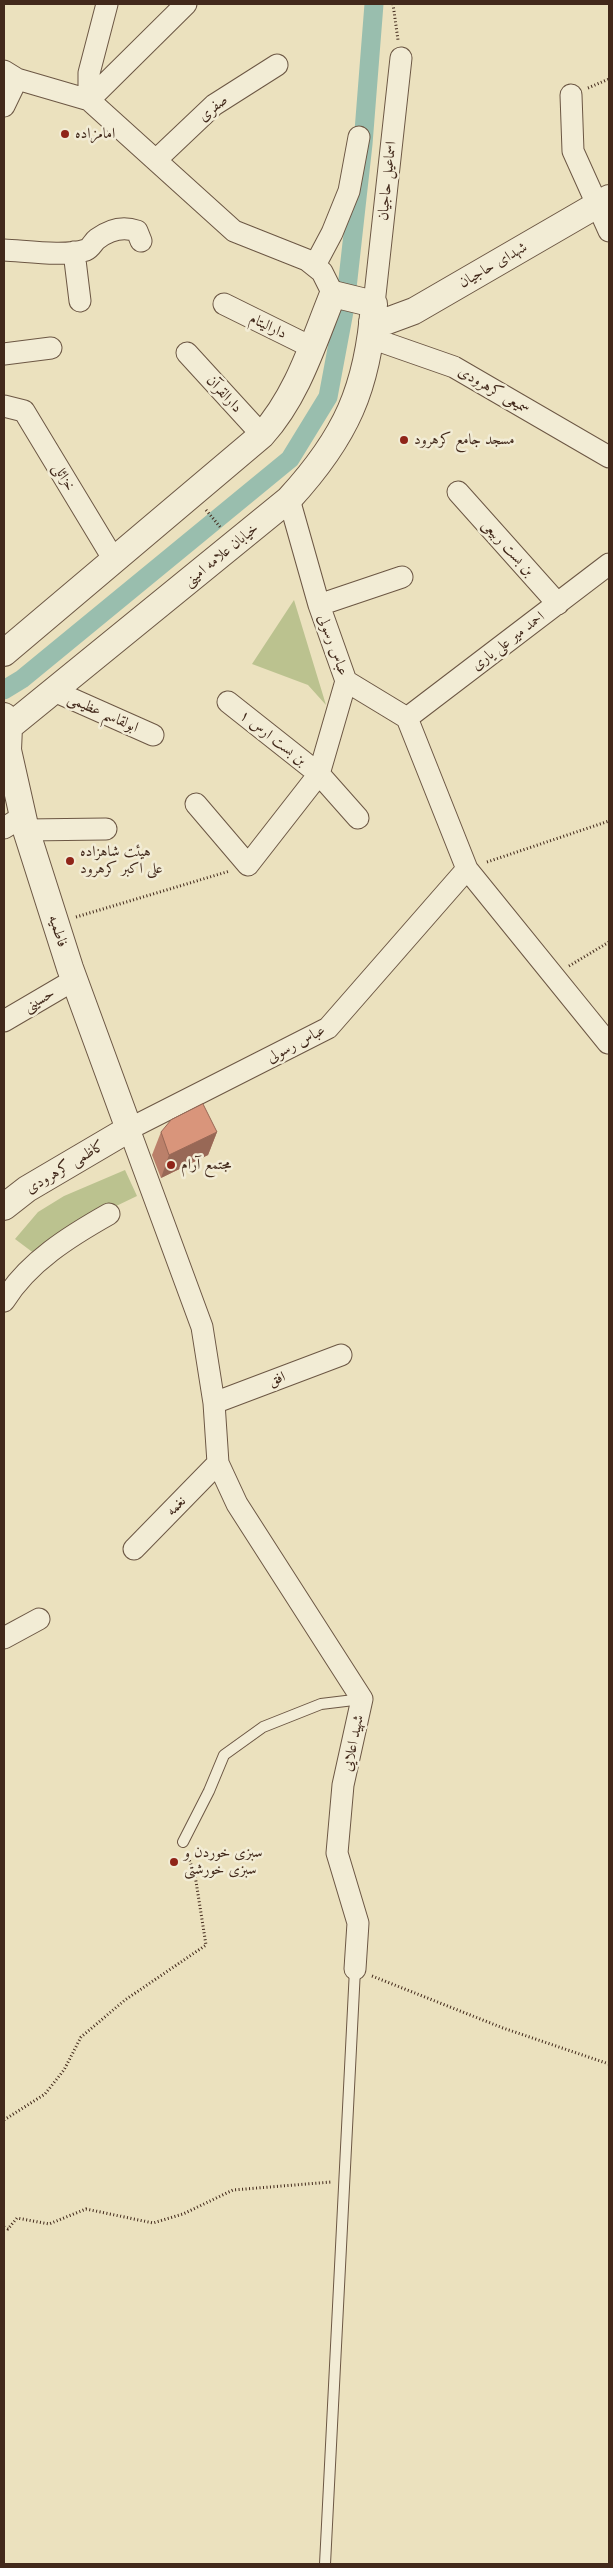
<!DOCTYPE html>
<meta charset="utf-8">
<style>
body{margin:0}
#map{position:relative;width:613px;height:2568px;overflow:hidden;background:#ebe1be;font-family:"Libre Caslon Text",serif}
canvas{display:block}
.frame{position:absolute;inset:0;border:5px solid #42291b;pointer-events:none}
</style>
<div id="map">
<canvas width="613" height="2568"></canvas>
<div class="frame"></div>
</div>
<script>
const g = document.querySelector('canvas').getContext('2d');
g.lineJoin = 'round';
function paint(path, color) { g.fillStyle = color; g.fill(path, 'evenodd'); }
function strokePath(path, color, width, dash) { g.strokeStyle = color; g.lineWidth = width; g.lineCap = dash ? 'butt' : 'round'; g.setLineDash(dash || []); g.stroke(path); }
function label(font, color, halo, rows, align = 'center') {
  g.font = font + ' "Libre Caslon Text",Amiri,serif'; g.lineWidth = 5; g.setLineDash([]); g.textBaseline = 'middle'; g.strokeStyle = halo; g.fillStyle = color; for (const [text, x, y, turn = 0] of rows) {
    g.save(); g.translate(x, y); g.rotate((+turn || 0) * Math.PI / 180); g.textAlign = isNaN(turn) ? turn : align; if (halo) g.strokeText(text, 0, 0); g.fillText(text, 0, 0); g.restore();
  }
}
const green = new Path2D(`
 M294,600L326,705L308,685L252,664Z
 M125,1170L137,1196L62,1232L35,1254L15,1239L38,1212L64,1196Z`);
const canal = new Path2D(`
 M4,690L22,679L290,459L328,397L345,306L363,144L374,4`);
const path = new Path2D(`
 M393,4L398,40
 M588,88L609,79
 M206,510L221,528
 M487,862L609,821
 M76,917L230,871
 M569,966L609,942
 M372,1976L503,2028L609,2064
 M4,2120L45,2094L64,2070L81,2037L125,2000L206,1945L195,1875L187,1854
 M4,2227L8,2229L17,2218L49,2224L86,2209L153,2223L183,2214L233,2190L331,2182`);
const service = new Path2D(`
 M183,1842L209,1791L224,1755L263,1727L321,1704L362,1699
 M325,2564L355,1969`);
const minor = new Path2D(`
 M4,71L17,79L89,100L234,231L307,260L322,272L333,294
 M571,95L573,151L609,231
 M89,100L186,4
 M89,100V73L107,4
 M4,106L17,79
 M156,160L214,105L277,65
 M4,250C26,251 65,257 86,250C91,248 93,242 97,239C109,230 123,226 137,231L141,241
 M74,252L80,301
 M315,265L332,233L349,191L359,137
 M224,304L311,347
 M374,304L401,58
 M371,338L454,367L609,457
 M187,353L262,435
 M4,354L51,348
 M4,406L24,411L114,560
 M458,492L558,604
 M289,499L319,605L346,681L407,718L467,869L608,1043
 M319,605L402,577
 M54,691L153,735
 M228,702L319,774L358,818
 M407,718L609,564
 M196,804L248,865L319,774L346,681
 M4,828L22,817
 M26,830L106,829
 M4,1021L74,980
 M4,1301C28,1262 70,1236 109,1214
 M214,1403L341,1355
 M134,1549L218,1463
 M4,1638L39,1619
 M355,1969L358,1923L337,1853L343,1785L362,1699L237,1504L218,1463L214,1403L202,1327L129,1129L328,1028L467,869`);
const tertiary = new Path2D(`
 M372,322L387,321L414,311L609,198
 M4,653L262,435C298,395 313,343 333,294L374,304C368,388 346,437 289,499L9,727
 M4,716L9,727L8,750L26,830L70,968L129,1129L27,1189L4,1207`);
const wall = new Path2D(`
 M161,1132H217L208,1155L161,1178L152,1155Z`);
const shadedWall = new Path2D(`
 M217,1132L208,1155L161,1178L169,1155Z`);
const building = new Path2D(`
 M203,1104L217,1132L169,1155L161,1132L171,1120Z`);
const markers = [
 [65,134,5,"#8f2418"],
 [404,440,5,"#8f2418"],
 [70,861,5,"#8f2418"],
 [171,1165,5,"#8f2418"],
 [174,1862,5,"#8f2418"]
];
const streetNames = [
 ["صفری",213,108,-39],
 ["اسماعیل حاجیان",387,181,-84],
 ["شهدای حاجیان",493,265,-30],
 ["دارالیتام",268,326,26],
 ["سمیعی کرهرودی",494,390,30],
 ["دارالقرآن",224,394,47],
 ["خزائلی",64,477,59],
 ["بن بست ربیعی",508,548,48],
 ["خیابان علامه امینی",221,555,-39],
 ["احمد میر علی یاری",508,641,-37],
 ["عباس رسولی",333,645,70],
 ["ابولقاسم عظیمی",103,713,24],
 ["بن بست ارس ۱",273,738,38],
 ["فاطمیه",58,931,72],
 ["حسینی",39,1000,-30],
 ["عباس رسولی",296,1044,-28],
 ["کاظمی کرهرودی",65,1167,-31],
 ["افق",277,1379,-21],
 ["نغمه",176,1506,-45],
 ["شهید اعلایی",353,1743,-78]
];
const poiNames = [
 ["امامزاده",75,134],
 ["مسجد جامع کرهرود",414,440],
 ["هیئت شاهزاده",80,852],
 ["علی اکبر کرهرود",80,869],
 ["مجتمع آرام",181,1165],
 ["سبزی خوردن و",184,1853],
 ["سبزی خورشتی",184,1870]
];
paint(green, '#bbc28f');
strokePath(canal, '#99beae', 19);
strokePath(service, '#6c5744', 12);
strokePath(minor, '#6c5744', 23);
strokePath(tertiary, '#6c5744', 28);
strokePath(path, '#42291b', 3, [1, 2.5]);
strokePath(service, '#f2ecd5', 10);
strokePath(minor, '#f2ecd5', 21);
strokePath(tertiary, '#f2ecd5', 26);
paint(wall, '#bb806a');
paint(shadedWall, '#986856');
paint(building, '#d9957b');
strokePath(building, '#986856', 1);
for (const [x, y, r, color] of markers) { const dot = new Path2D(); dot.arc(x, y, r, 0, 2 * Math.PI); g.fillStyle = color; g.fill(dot); strokePath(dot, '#f2ecd5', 2); }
label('15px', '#42291b', '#f2ecd5', streetNames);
label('15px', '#42291b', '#f2ecd5', poiNames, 'left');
</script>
